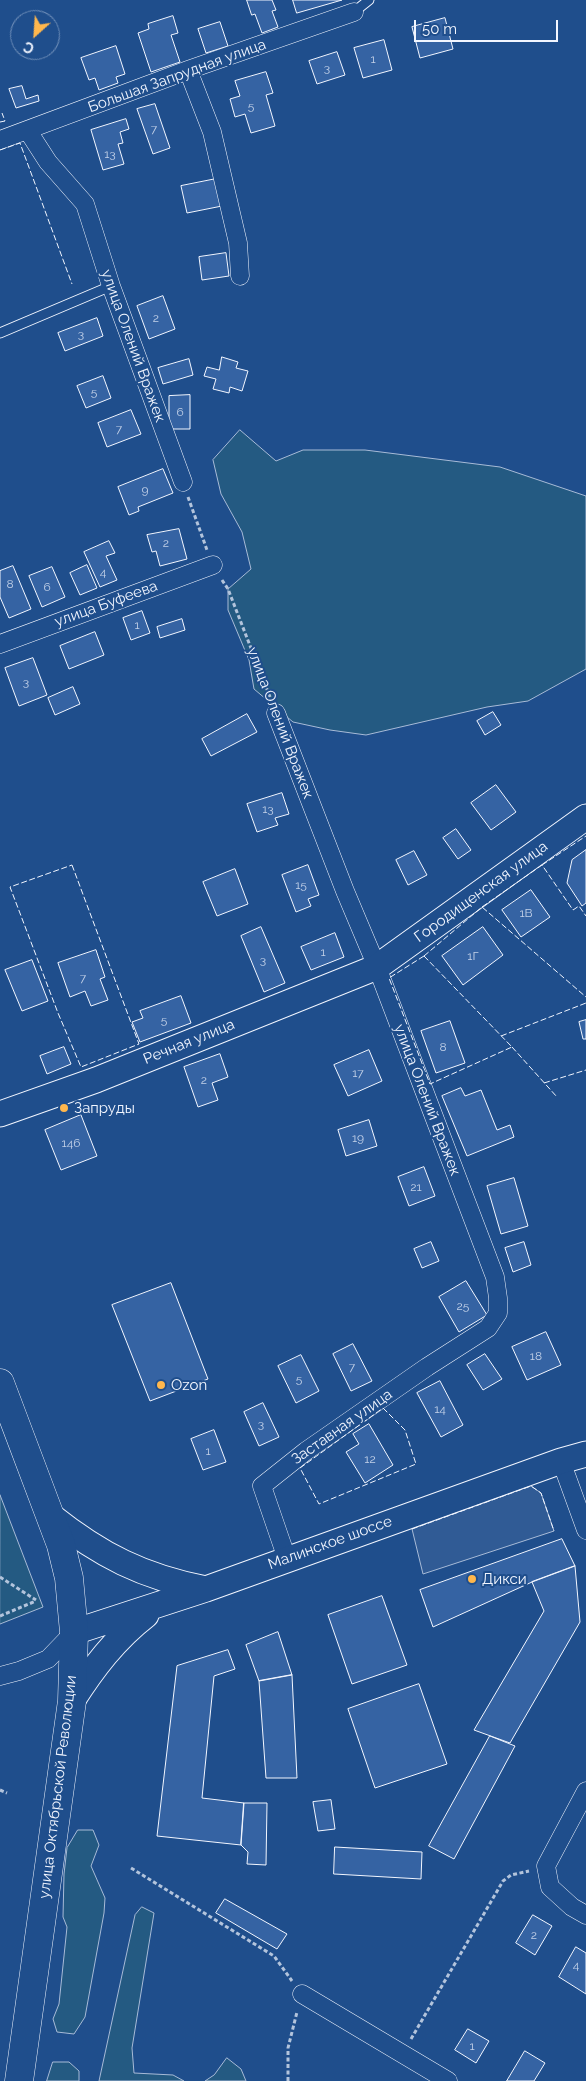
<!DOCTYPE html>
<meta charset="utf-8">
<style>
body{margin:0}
#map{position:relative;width:586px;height:2081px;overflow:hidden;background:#1f4e8c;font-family:Raleway,sans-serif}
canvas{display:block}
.north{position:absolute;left:10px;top:10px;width:50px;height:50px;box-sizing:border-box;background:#1f4e8c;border:1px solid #7391ba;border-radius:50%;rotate:206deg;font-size:14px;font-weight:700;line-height:20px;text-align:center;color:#f2f6ff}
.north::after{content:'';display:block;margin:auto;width:18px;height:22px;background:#ffb74d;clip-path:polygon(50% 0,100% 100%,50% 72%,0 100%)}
.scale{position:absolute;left:414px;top:20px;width:144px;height:22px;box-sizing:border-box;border:2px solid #f2f6ff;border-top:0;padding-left:6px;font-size:15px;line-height:18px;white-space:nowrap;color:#f2f6ff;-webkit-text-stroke:4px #1f4e8c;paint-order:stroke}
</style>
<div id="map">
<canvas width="586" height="2081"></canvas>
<div class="north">С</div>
<div class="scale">50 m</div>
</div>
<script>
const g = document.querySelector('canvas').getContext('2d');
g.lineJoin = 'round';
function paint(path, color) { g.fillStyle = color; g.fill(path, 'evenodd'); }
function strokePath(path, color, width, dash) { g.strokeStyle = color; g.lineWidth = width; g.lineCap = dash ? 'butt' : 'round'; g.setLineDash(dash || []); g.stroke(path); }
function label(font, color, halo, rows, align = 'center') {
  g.font = font + ' Raleway,sans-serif'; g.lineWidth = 4; g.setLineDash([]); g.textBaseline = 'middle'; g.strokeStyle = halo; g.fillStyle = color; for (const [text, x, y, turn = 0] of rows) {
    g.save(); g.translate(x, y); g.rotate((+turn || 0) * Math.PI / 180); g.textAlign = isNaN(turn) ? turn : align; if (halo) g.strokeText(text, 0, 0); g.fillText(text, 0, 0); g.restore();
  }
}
const green = new Path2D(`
 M240,430L276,461L303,450H365L500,467L586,496V669L528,701L487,707L366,735L330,730L293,722L254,689L249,660L228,610V589L251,569L242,532L221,494L213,460Z
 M0,1495L43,1607L0,1624Z
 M78,1830H93L99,1845L91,1866L105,1898L104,1913L85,2017L74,2034L57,2032L53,2019L59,2004L67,1927L63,1917L64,1874L67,1848Z
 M142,1907L154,1913L132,2048L134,2073L173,2075L184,2081H99L135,1915Z
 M227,2058L241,2069L246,2081H205L214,2075Z
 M53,2062H69L79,2071V2081H47Z`);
const parking = new Path2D(`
 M531,1486L541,1493L554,1531L423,1574L412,1529Z`);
const building = new Path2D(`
 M247,0H272L276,10L272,11L278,27L262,33L255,14L252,15Z
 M293,0H342L297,13Z
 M173,16L178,33L171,35L180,62L151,72L138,33L149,29L148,24Z
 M445,18L453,49L420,58L412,27Z
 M220,22L228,46L206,53L198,29Z
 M384,40L392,70L363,78L354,48Z
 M116,46L125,74L116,77L118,83L99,90L95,78L89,80L81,58Z
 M337,52L345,75L317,84L309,61Z
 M266,72L273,93L266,95L275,126L251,133L245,114L235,117L230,99L240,96L235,81Z
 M22,86L26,99L38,95L39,101L16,108L9,89Z
 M155,104L170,148L153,154L137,109Z
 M126,119L129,129L120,132L123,143L118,144L124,164L103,170L91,130Z
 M216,179L222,206L187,213L181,186Z
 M226,253L229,276L202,280L199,257Z
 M163,296L175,329L149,339L137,306Z
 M97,318L103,336L65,351L58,333Z
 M222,357L238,362L236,368L248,371L242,391L230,387L229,393L213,389L216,379L204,376L207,367L219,370Z
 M189,359L193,375L163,384L158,368Z
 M103,376L111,398L86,408L77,386Z
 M190,395V429H169V396Z
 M131,410L141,434L107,447L98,423Z
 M163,469L173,493L138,507L139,511L129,515L118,487Z
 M179,529L187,559L160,566L156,551L152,552L147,535Z
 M109,541L115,553L106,556L117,580L100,587L84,552Z
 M87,565L97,588L80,595L70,573Z
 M13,566L31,609L9,618L0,597V571Z
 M52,567L65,597L42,607L29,576Z
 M142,611L150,633L131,640L123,618Z
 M182,619L185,630L160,638L157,627Z
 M95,632L104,655L69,669L60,646Z
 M33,658L47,695L19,706L5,668Z
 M73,687L80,704L55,715L48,698Z
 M493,712L501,725L485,735L477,721Z
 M247,714L257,732L211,756L202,739Z
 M496,785L516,812L491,830L471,803Z
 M282,793L289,814L275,818L278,825L257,832L247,804Z
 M456,829L471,850L458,859L443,838Z
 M586,850V903L582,906L567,883L572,860Z
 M414,851L427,875L408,885L396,860Z
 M308,865L319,895L308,899L311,906L296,912L282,875Z
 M235,869L248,904L217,916L203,882Z
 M531,890L550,917L521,937L502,910Z
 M261,927L285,983L264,992L241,936Z
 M483,927L503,955L463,985L442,956Z
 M335,933L344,957L311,970L301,947Z
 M96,950L105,977L100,979L108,1000L91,1006L85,991L70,997L58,963Z
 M32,960L48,1001L22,1011L5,970Z
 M181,996L191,1023L140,1042L132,1022L143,1018L140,1011Z
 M586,1020V1039H583L579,1022Z
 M450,1021L465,1063L436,1073L421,1031Z
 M64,1047L71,1064L47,1074L40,1056Z
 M369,1050L382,1081L348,1096L334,1065Z
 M220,1054L228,1077L212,1083L218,1100L198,1107L184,1067Z
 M461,1088L465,1096L481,1090L497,1130L510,1125L514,1137L467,1156L442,1096Z
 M81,1115L97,1156L61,1170L45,1130Z
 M369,1120L377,1146L346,1156L338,1130Z
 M424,1167L435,1196L409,1206L398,1177Z
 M514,1178L528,1226L501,1234L487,1186Z
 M431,1242L439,1261L422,1268L414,1249Z
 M524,1242L531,1265L513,1272L505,1248Z
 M466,1281L487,1315L459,1332L439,1297Z
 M171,1283L208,1379L150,1401L112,1305Z
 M546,1332L561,1365L527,1380L512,1347Z
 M353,1344L372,1381L351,1391L333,1354Z
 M485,1354L502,1379L483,1390L467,1365Z
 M301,1355L319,1391L296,1403L278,1366Z
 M440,1381L463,1425L441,1437L417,1393Z
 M263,1403L279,1437L259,1446L244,1412Z
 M369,1424L393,1465L365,1483L346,1452L359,1444L353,1434Z
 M214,1430L226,1462L203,1470L191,1439Z
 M562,1539L575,1566L532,1582L433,1627L420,1590Z
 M575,1566L580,1622L510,1743L474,1730L544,1611L532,1582Z
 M382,1596L407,1665L352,1684L328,1615Z
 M278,1632L292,1675L259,1681L246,1645Z
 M228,1650L235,1669L214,1676L202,1798L244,1803L241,1845L157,1836L177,1666Z
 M292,1675L297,1778H266L259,1681Z
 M419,1684L447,1764L375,1788L348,1709Z
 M490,1736L515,1746L454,1859L429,1846Z
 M331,1800L335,1829L318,1831L313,1802Z
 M244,1803H267L266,1865L247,1864L248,1852L241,1845Z
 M335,1847L422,1852L421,1879L334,1874Z
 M225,1899L287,1934L277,1949L216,1913Z
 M533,1915L552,1926L535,1955L516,1943Z
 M576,1947L586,1953V1994L559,1977Z
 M468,2029L489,2041L476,2063L455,2050Z
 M525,2051L545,2063L534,2081H507Z`);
const path = new Path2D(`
 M188,497L207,550
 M222,580L228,589L270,697
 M0,1577L36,1600
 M0,1616L36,1601
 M0,1790L7,1793
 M131,1868L274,1956L292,1981
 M411,2039L503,1881L511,1875L529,1871
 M288,2081V2048L297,2012`);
const lane = new Path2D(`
 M354,12L369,0
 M0,333L111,286`);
const street = new Path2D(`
 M188,70L212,132L238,243L240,276
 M28,131L48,162L85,204L111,286L183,482
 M0,140L188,70L354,12
 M0,644L213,565
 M276,713L345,891L377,967L495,1277L498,1298V1313L488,1328L427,1367L306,1451L262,1486L287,1559
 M561,1461L586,1530
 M0,1676L19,1671L48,1659L74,1632
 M586,1791L546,1866L550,1887L572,1907L586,1915
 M302,1994L448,2081`);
const secondary = new Path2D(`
 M0,1114L96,1080L377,967L586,817
 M51,1516C100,1555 143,1577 206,1589
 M74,1632L206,1589L561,1461L586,1454
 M72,1701C93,1668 115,1639 146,1615`);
const primary = new Path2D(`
 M0,1383L61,1545L69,1578L74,1632L72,1701L19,2081`);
const fence = new Path2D(`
 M0,122L5,121L2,113
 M0,150L20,143L72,284
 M72,865L139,1044L81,1067L58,1013L10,887Z
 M542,865L586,836
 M482,907L542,865L573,910L579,906L586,916
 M424,956L512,1047L430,1084L389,978Z
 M424,956L482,907L586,997
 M501,1036L586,1003
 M512,1047L557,1097
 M544,1083L586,1070
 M383,1408L405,1430L416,1464L319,1504L300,1468Z
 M412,1529L531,1486L541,1493L554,1531`);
const markers = [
 [64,1108,5,"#ffb74d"],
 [161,1385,5,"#ffb74d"],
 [472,1579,5,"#ffb74d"]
];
const numberNames = [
 ["1",373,59],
 ["3",327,68],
 ["5",251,106],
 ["7",154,129],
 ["13",110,154],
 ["2",156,318],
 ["3",81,334],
 ["5",94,392],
 ["6",180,412],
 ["7",119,429],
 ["9",145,490],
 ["2",166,543],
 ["4",103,572],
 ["8",10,584],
 ["6",47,587],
 ["1",137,625],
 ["3",26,682],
 ["13",268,809],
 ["15",301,885],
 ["1В",526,913],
 ["1",323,952],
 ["1Г",473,956],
 ["3",263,960],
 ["7",83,978],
 ["5",164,1020],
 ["8",443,1047],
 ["17",358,1073],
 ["2",204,1080],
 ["19",358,1138],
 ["146",71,1143],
 ["21",416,1187],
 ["25",463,1306],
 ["18",536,1356],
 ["7",352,1367],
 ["5",299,1379],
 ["14",440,1409],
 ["3",261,1424],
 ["1",208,1451],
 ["12",370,1459],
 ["2",534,1935],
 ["4",576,1965],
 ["1",472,2046]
];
const streetNames = [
 ["Большая Запрудная улица",177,76,-20],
 ["улица Олений Вражек",133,346,70],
 ["улица Буфеева",106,604,-20],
 ["улица Олений Вражек",280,723,69],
 ["Городищенская улица",481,892,-36],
 ["Речная улица",189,1042,-22],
 ["улица Олений Вражек",427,1100,69],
 ["Заставная улица",342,1427,-35],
 ["Малинское шоссе",330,1543,-20],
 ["улица Октябрьской Революции",58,1787,-83]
];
const poiNames = [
 ["Запруды",74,1108],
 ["Ozon",171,1385],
 ["Дикси",482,1579]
];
paint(green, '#245a82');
strokePath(green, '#a8bbd7', 1);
paint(parking, '#305b95');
strokePath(parking, '#a8bbd7', 1);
paint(building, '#3563a3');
strokePath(building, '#f2f6ff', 1);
strokePath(lane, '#f2f6ff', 11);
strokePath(street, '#f2f6ff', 19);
strokePath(secondary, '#f2f6ff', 27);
strokePath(primary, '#f2f6ff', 29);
strokePath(path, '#b3c4dc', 3, [4, 2.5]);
strokePath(lane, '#1f4e8c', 9);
strokePath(street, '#1f4e8c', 18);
strokePath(secondary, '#1f4e8c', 25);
strokePath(primary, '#1f4e8c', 28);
strokePath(fence, '#f2f6ff', 1, [6, 2.5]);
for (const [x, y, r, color] of markers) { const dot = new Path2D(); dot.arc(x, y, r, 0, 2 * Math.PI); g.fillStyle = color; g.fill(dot); strokePath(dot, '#1f4e8c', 2); }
label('12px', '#c3d1e8', null, numberNames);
label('15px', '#f2f6ff', '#1f4e8c', streetNames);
label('15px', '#f2f6ff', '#1f4e8c', poiNames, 'left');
</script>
